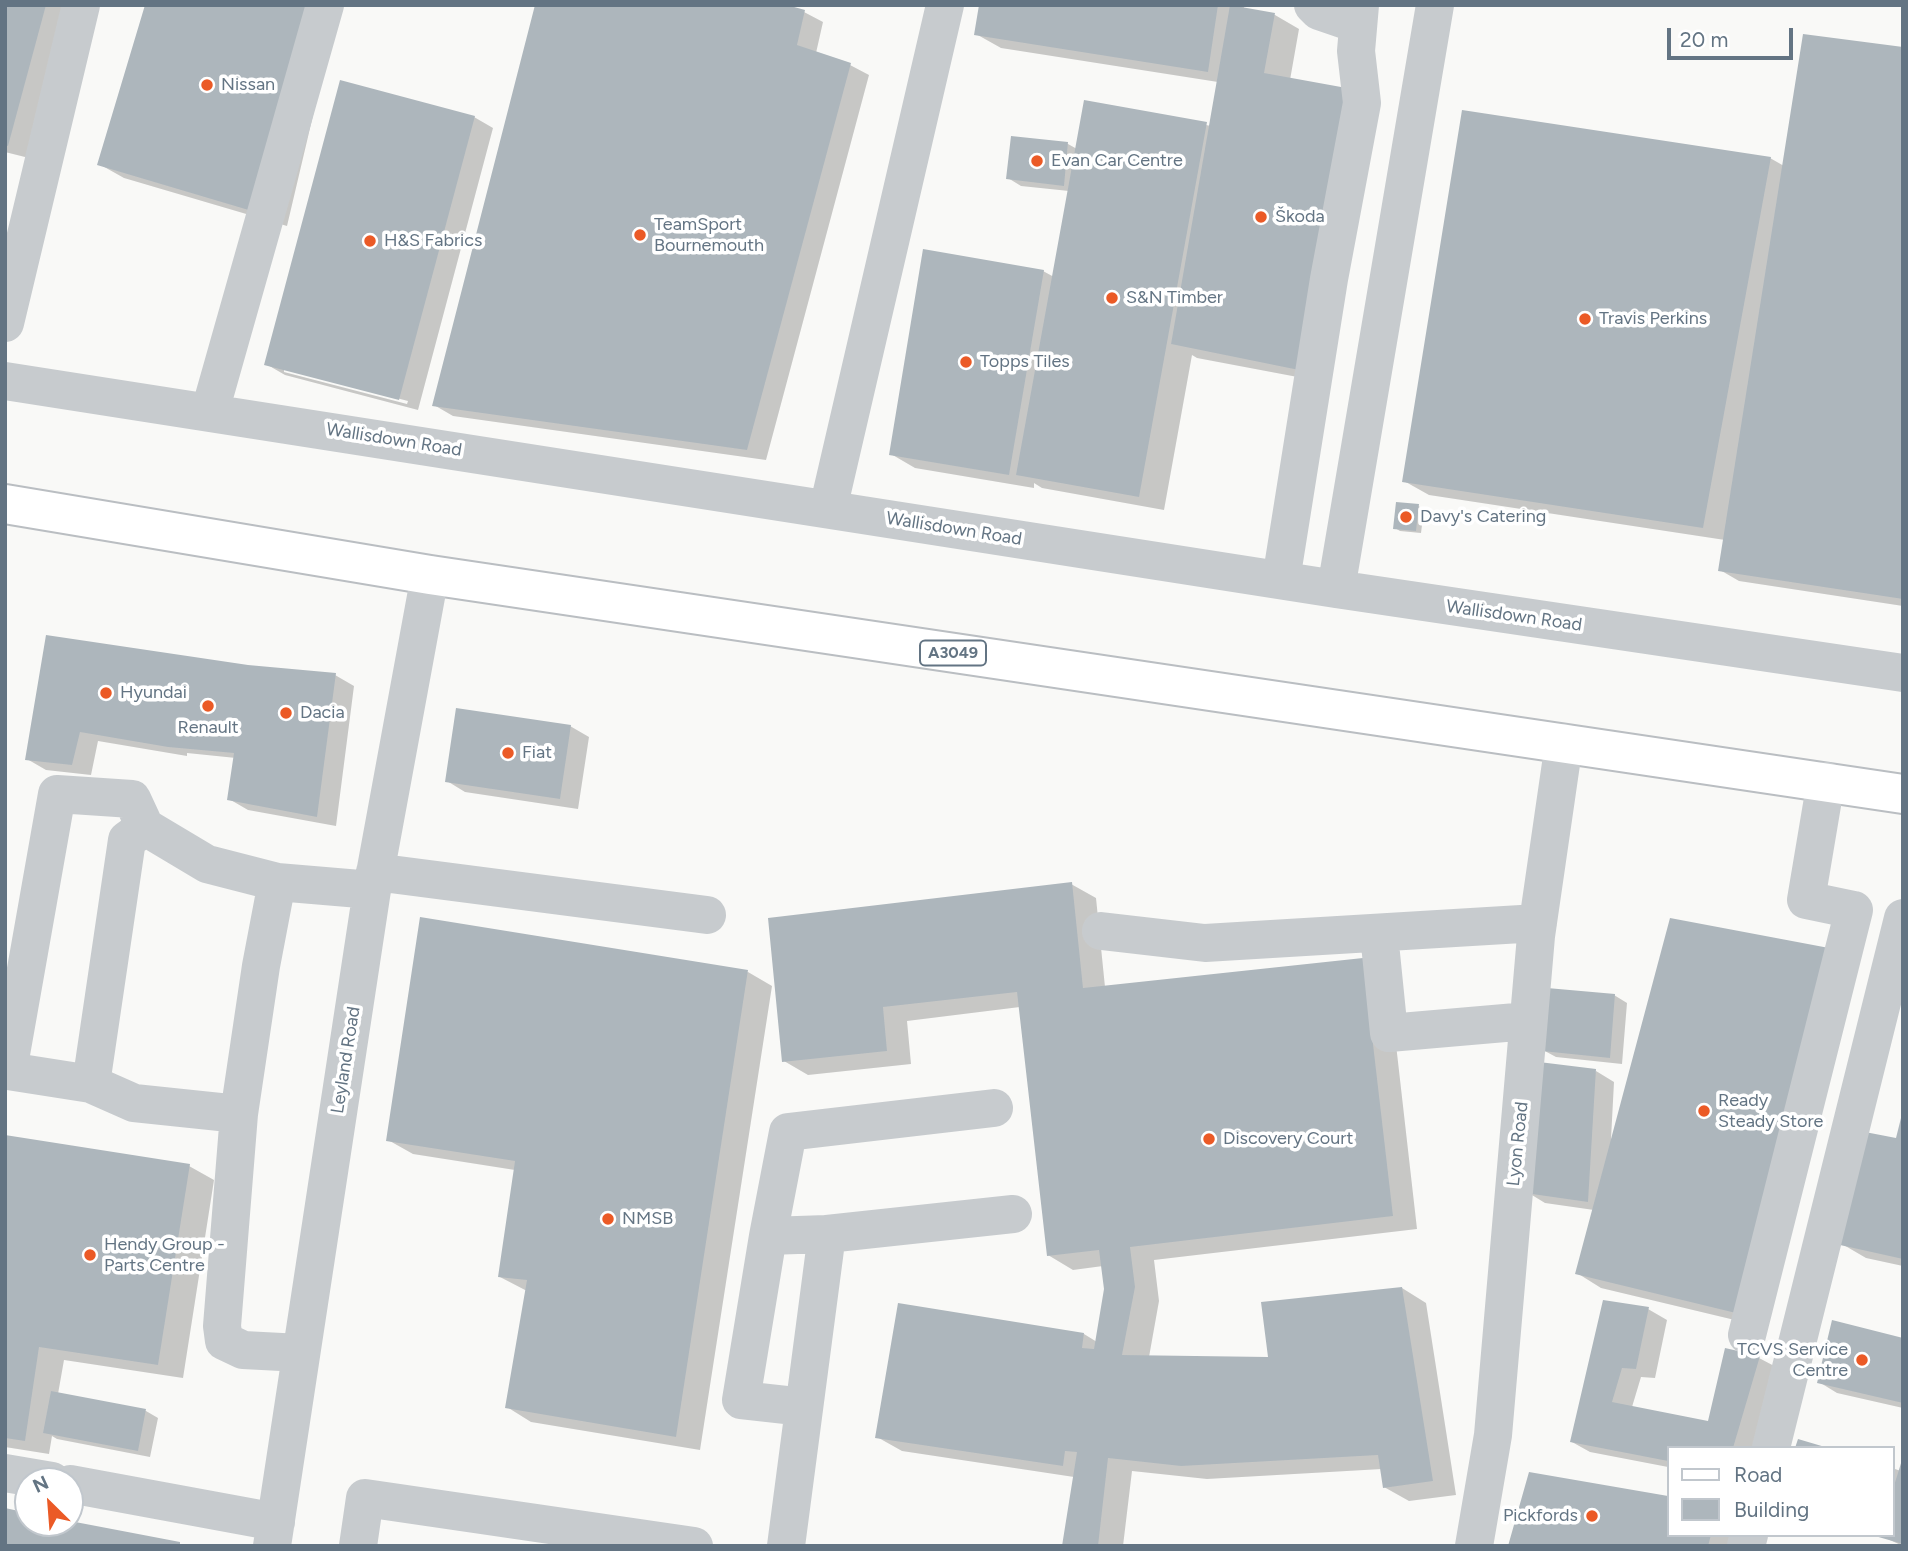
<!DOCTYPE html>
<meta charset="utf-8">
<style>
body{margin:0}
#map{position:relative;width:1908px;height:1551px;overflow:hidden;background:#f9f9f7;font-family:Figtree,sans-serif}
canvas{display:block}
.frame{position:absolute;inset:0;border:7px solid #637483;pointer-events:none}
.legend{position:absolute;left:1667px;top:1446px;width:228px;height:91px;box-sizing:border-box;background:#fff;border:2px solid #c1c7cd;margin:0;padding:9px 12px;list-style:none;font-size:21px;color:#637483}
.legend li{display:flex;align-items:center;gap:14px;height:35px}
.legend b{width:35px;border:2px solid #c1c7cd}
.north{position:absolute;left:14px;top:1467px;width:70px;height:70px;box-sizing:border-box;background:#fff;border:2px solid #c1c7cd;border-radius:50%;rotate:335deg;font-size:19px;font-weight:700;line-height:28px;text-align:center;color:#637483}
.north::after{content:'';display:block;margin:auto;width:24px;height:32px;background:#eb5a26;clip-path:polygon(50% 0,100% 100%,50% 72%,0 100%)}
.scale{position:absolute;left:1667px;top:28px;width:126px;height:32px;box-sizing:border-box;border:4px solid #637483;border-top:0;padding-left:9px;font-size:21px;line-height:24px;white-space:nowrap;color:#637483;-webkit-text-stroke:5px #fff;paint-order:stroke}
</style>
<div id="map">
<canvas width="1908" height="1551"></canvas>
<div class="frame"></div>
<ul class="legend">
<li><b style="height:9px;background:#fff"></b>Road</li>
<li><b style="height:19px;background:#adb6bc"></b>Building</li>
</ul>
<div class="north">N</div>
<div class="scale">20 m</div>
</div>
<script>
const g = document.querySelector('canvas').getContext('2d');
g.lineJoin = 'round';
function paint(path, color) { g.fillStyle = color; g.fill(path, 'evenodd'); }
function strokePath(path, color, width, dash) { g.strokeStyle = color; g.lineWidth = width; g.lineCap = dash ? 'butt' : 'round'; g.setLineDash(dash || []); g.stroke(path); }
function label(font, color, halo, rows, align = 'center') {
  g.font = font + ' Figtree,sans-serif'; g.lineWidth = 7; g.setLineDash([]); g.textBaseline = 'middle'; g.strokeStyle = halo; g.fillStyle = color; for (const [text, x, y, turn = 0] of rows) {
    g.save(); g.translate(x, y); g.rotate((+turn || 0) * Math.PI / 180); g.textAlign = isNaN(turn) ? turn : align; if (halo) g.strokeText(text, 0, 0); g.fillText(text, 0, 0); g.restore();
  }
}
const shadow = new Path2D(`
 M5,5H75L33,159L5,152Z
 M339,5L287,226L124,178L99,164Z
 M981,5H1244V9L1275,15L1299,29L1290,80L1324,382L1197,358L1192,355L1164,510L1042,488L1034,483V488L915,468L891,454L1043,271L1054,277L1069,191L1021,186L1008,178L1013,138L1068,144L1077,149L1086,102L1211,126L1218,82L1001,48L976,34Z
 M804,12L823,22L816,53L850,65L869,75L766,460L453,416L434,405Z
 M1903,49V606L1739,581L1720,570L1725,540L1429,495L1404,481L1770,158L1784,166Z
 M474,117L493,128L418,410L285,375L266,364ZM284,369L408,401L407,404L284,372Z
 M1418,506L1424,509L1421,533L1400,531L1395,528Z
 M48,637L248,666L335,675L354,686L336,826L248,810L229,799L236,758L187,753V756L98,741L91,775L46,770L27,759Z
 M570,726L589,737L578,809L465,792L447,781Z
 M1071,884L1096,898L1105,987L1388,974L1417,1229L1154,1260L1159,1301L1149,1357L1270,1359L1402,1288L1426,1303L1456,1495L1409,1501L1384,1487L1382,1469L1207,1479L1132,1471L1123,1546H1063L1074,1477L902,1451L877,1437L1084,1334L1097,1342L1106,1289L1103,1266L1073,1270L1048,1255L1020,1007L907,1021L911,1064L808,1075L784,1061Z
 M748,972L772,986L700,1450L531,1422L507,1407L527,1291L500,1277L515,1170L413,1154L388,1140Z
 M1614,995L1627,1003L1622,1064L1556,1057L1543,1050Z
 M1596,1071L1614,1082L1611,1139L1764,1327L1601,1288L1577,1273L1594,1210L1545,1203L1527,1192Z
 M1903,1117V1266L1866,1258L1842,1244L1897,1140Z
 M5,1137L189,1166L214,1180L183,1378L64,1360L58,1394L146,1411L158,1418L150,1457L57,1439L52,1436L49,1454L5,1447Z
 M1648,1309L1667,1320L1655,1378L1641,1377L1632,1407L1709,1423L1759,1358L1778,1368L1755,1448H1668V1467L1590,1452L1572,1442Z
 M1903,1339V1408L1837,1393L1819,1382Z
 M1903,1464V1546L1881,1536L1892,1535V1468L1901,1471Z
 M1530,1474L1668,1498V1535H1732L1729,1546H1510Z`);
const building = new Path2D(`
 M5,5H46L8,146L5,145Z
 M145,5H311L262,214L97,165Z
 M535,5H787L805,10L797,45L851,63L747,450L432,406Z
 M979,5H1218L1208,72L974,35Z
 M1230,5L1275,13L1264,73L1352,89L1299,370L1171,344Z
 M1803,34L1903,47V599L1718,571Z
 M340,80L475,116L399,400L264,365Z
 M1084,100L1207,122L1139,497L1016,475Z
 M1462,110L1771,157L1703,528L1402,482Z
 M1011,136L1068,142L1064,186L1006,179Z
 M923,249L1044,270L1009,475L889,455Z
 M1396,502L1419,504L1416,531L1393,529Z
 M46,635L248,665L336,673L317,817L227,800L234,753L168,747L80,732L72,765L25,760Z
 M456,708L571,725L560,799L445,782Z
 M1072,882L1083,988L1363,958L1393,1216L1130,1247L1135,1287L1122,1355L1268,1357L1261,1302L1402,1287L1433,1481L1383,1488L1378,1455L1181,1466L1108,1458L1098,1546H1062L1077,1452L1065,1451L1063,1466L875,1438L898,1303L1084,1333L1082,1348L1094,1349L1104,1289L1099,1250L1047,1256L1017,992L883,1007L887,1051L782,1062L768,918Z
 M420,917L748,970L676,1437L505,1408L527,1280L498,1277L515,1161L386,1141Z
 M1670,918L1829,948L1740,1314L1575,1274Z
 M1547,988L1615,994L1610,1058L1542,1051Z
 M1539,1062L1596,1069L1588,1202L1525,1193Z
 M1902,1114H1903V1259L1840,1245L1865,1132L1896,1138Z
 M5,1135L190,1164L158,1365L39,1347L25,1441L5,1438Z
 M1603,1300L1649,1307L1636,1369L1622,1368L1612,1402L1708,1421L1725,1348L1760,1356L1733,1448H1668V1461L1570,1442Z
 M1832,1320L1903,1338V1403L1817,1383Z
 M51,1391L146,1409L138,1451L43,1433Z
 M1798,1439L1825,1447V1448H1795Z
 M1902,1460H1903V1544L1875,1536L1892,1535V1492Z
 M1529,1472L1668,1496V1535H1711L1708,1546H1508Z
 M5,1508L28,1513V1523H70V1521L180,1542V1546H5Z`);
const minor = new Path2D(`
 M1313,5L1319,11L1357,24
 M5,323L81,5
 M5,381L1336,589L1903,673
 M210,411L325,5
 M828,509L945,5
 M1281,580L1329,279L1362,103L1356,51L1360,5
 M1336,589L1435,5
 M375,872L707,915
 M1101,931L1205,943L1538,923
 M1379,934L1389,1033L1528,1021
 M91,1084L8,1071L57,794L132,799L145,827
 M239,1114L134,1103L91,1084L127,840L145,827L207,864L277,882
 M768,1236L788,1132L994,1108
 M1747,1335L1854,910L1806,900L1826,781
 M301,1353L243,1350L224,1341L222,1326L239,1114L261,966L277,882L372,890
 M804,1407L741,1400L768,1236L827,1234
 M1771,1448L1903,918
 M5,1473L52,1481
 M70,1484L276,1522
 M272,1546L372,890L430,575
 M358,1546L365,1498L694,1546
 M786,1546L827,1234L1013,1214
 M1474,1546L1493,1435L1536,936L1564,743
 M1746,1546L1749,1535`);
const major = new Path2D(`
 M5,504L430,575L1903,794`);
const markers = [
 [207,85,7,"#eb5a26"],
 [1037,161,7,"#eb5a26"],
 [1261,217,7,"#eb5a26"],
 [640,235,7,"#eb5a26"],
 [370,241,7,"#eb5a26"],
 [1112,298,7,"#eb5a26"],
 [1585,319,7,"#eb5a26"],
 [966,362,7,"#eb5a26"],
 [1406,517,7,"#eb5a26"],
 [106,693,7,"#eb5a26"],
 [208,706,7,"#eb5a26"],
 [286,713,7,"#eb5a26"],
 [508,753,7,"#eb5a26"],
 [1704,1111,7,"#eb5a26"],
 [1209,1139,7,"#eb5a26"],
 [608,1219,7,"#eb5a26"],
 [90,1255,7,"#eb5a26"],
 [1862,1360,7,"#eb5a26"],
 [1592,1516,7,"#eb5a26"]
];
const shields = [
 [953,653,66]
];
const shieldNames = [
 ["A3049",953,653]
];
const poiNames = [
 ["Nissan",221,85],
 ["Evan Car Centre",1051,161],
 ["Škoda",1275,217],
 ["TeamSport",654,225],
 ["Bournemouth",654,246],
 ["H&S Fabrics",384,241],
 ["S&N Timber",1126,298],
 ["Travis Perkins",1599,319],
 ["Topps Tiles",980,362],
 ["Davy's Catering",1420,517],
 ["Hyundai",120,693],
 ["Dacia",300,713],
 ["Renault",208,728,"center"],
 ["Fiat",522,753],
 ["Ready",1718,1101],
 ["Steady Store",1718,1122],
 ["Discovery Court",1223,1139],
 ["NMSB",622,1219],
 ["Hendy Group -",104,1245],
 ["Parts Centre",104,1266],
 ["TCVS Service",1848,1350,"right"],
 ["Centre",1848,1371,"right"],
 ["Pickfords",1578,1516,"right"]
];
const streetNames = [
 ["Wallisdown Road",394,440,9],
 ["Wallisdown Road",954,529,9],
 ["Wallisdown Road",1514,616,8],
 ["Leyland Road",346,1060,-81],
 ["Lyon Road",1518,1144,-84]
];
paint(shadow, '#0003');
paint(building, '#adb6bc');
strokePath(major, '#babec2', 42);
strokePath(minor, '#c7cbce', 38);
strokePath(major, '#fff', 38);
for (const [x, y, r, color] of markers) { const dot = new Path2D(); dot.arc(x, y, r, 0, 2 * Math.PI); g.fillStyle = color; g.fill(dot); strokePath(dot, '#fff', 2.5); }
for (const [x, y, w] of shields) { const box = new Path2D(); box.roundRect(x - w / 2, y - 12.5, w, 25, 5); g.fillStyle = '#fff'; g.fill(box); strokePath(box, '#637483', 2); }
label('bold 16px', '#637483', null, shieldNames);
label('18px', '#637483', '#fff', poiNames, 'left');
label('18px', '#637483', '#fff', streetNames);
</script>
